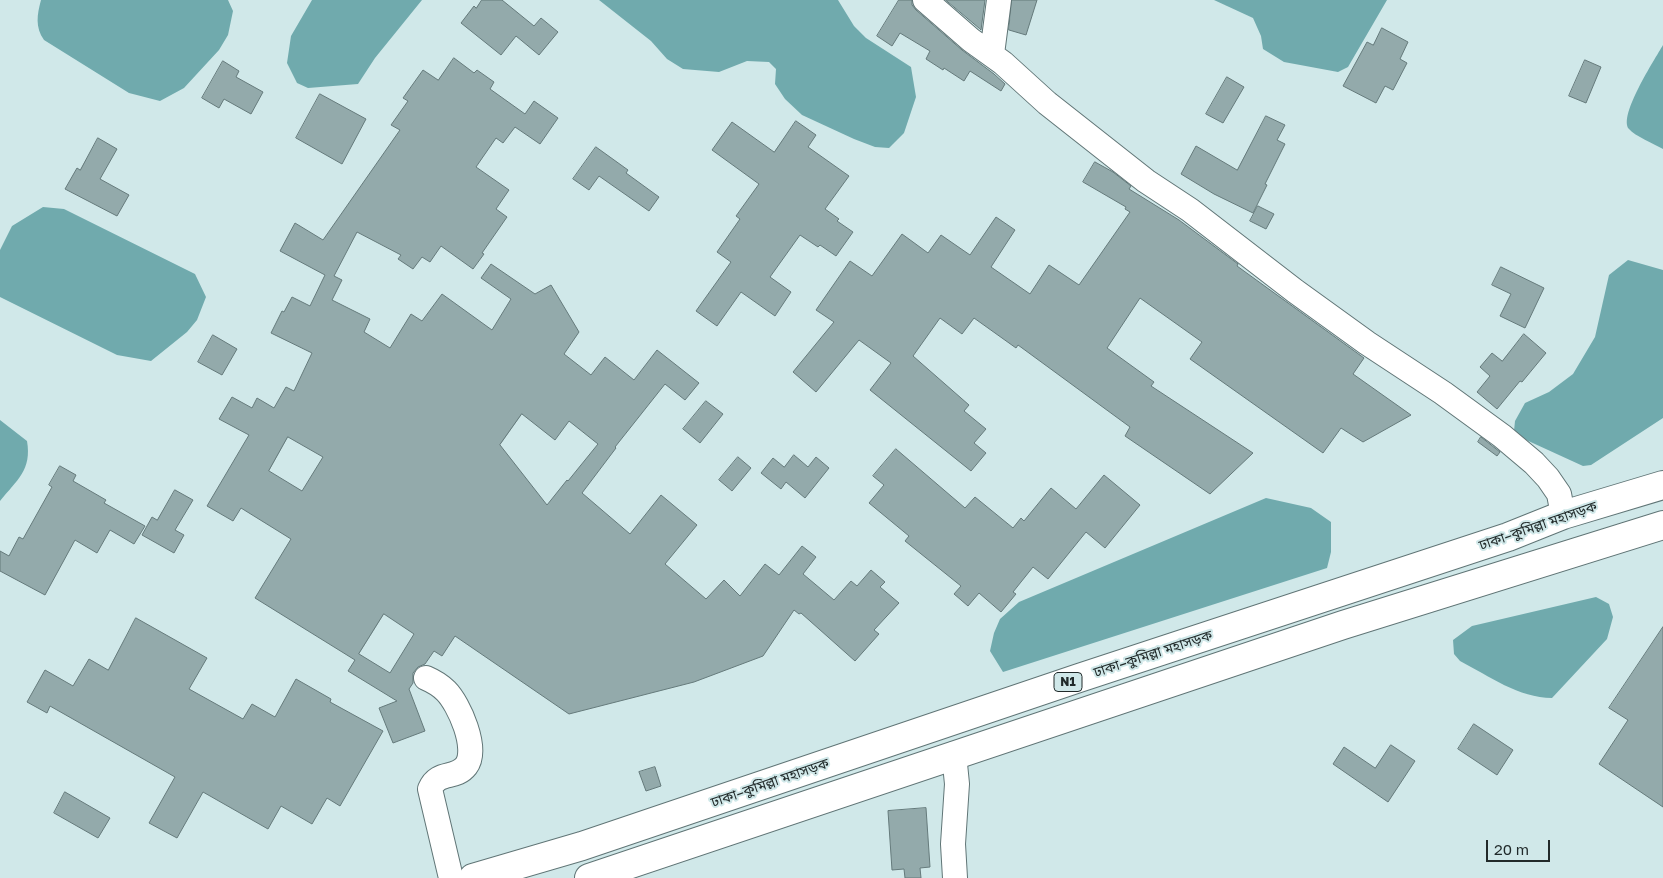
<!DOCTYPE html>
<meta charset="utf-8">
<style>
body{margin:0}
#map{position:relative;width:1663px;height:878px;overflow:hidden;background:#d0e8e9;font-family:"Golos Text",sans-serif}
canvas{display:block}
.scale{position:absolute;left:1486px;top:840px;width:64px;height:22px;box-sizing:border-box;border:2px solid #212a2a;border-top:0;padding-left:6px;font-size:15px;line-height:18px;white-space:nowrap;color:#212a2a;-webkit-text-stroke:4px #d0e8e9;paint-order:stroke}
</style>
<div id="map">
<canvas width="1663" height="878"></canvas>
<div class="scale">20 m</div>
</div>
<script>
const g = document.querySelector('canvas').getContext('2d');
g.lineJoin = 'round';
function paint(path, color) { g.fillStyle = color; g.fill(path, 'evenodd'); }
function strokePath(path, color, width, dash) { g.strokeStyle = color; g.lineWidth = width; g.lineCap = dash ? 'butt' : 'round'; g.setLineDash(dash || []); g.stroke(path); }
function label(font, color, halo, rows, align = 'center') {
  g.font = font + ' "Golos Text","Noto Sans Bengali",sans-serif'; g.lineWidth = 4; g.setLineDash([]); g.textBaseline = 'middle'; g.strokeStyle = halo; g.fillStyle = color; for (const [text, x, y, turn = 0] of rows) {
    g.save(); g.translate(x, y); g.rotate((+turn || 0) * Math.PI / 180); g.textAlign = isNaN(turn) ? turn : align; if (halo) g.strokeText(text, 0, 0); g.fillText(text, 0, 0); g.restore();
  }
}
const water = new Path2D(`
 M41,0H228L233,11L228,35L219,50L184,88L160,101L129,93L44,40C35,27 37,15 41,0Z
 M312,0H422L375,58L358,84L308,88L297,83L287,63L291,36Z
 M599,0H838L854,26L866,38L911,67L916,97L904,133L889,148L875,147L854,139L802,115L785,99L775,84L776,69L769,62L747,61L719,72L683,69L667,59L651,41Z
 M1214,0H1387L1348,67L1338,72L1284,62L1263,49L1261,36L1253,18Z
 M1663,45V149C1654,144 1635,136 1629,129C1618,116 1655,59 1663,45Z
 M43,207L64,209L195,274L206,297L197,320L187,332L151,361L117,355L0,297V250L12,226Z
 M1628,260L1663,270V418L1591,465L1583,466L1524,439L1514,431L1515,421L1525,403L1549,392L1573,374L1595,337L1609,275Z
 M0,420L27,441C32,470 17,480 0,501Z
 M1266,498L1311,508L1331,522V552L1327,568L1003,672L990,651L994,633L1000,619L1019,602Z
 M1596,597L1609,604L1613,617L1607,639L1552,698C1519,698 1489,676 1460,661L1454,654L1453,640L1472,626Z`);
const building = new Path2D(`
 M482,0H502L534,26L541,18L558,32L539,55L516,36L501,55L461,23L474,6L476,8Z
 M899,0H912V5L916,10L962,50L994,74L1005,84L1001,91L970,71L964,81L944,68L943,70L926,59L930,51L900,33L892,46L877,36Z
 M946,0H985L981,30L980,29Z
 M1012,0H1037L1026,35L1009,30Z
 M1382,28L1408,42L1400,59L1407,63L1393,90L1385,86L1376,103L1343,86L1367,42L1373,45Z
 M454,58L474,73L477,70L494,82L490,89L525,114L534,101L558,118L540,144L515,127L503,143L496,138L476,167L509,190L496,209L507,217L482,253L484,254L473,269L441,246L430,262L422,257L413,269L398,259L401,255L357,232L334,276L342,280L332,300L370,319L364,332L390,348L411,314L422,321L442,294L492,330L511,299L481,278L491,264L535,294L551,285L579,332L564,354L591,375L605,357L634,380L657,350L699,383L685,400L665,384L615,447L616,448L582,493L630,534L661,495L697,525L665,564L706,599L724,580L740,596L765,564L779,575L802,546L816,557L803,574L834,600L851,581L857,586L871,570L885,582L880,587L899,603L874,630L879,634L855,661L801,613L799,614L794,610L763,656L694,682L569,714L455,636L442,656L434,651L425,664L418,667L413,673V683L409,689L425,731L393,743L379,708L397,701L348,671L355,660L255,598L291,539L241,508L233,521L207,506L249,435L219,419L232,397L252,408L257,398L274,408L286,387L294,391L312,353L271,333L282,311L284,312L292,297L310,306L325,275L280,251L295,223L323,240L400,130L391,125L408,101L403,98L423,70L438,80ZM522,414L555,440L569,421L598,444L568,481L567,480L547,505L500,445ZM288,437L323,457L302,491L269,471ZM384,614L414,634L390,673L359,654Z
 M1585,60L1601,67L1586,103L1569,96Z
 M223,61L239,71L236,77L263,92L251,114L224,99L219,108L202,98Z
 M1227,77L1244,87L1223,123L1206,114Z
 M320,94L366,119L342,164L296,138Z
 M1266,116L1285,125L1277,140L1285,144L1265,184L1267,185L1253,213L1214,194L1181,174L1196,146L1237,170Z
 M796,121L816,135L808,147L849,176L825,209L839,219L837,221L853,232L836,256L820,245L818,247L800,235L770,277L791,292L775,316L741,292L717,326L696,311L731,262L717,252L740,219L736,216L759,184L712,150L732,122L774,152Z
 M98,138L117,149L100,179L129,195L117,216L65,189L77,168L80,170Z
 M596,147L628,170L626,173L659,197L649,211L599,176L589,190L573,179Z
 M1095,162L1113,172L1131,186L1129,189L1179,220L1238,264L1237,266L1364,358L1353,374L1411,415L1363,442L1341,428L1323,453L1190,359L1202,342L1140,298L1107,348L1154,382L1151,386L1253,453L1210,494L1125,436L1130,427L1018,345L1016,348L974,318L962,334L940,318L913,356L969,405L964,411L986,429L974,443L986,453L971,471L870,390L891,363L859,340L816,392L793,372L834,322L816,310L850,261L872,276L902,234L928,253L941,235L970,255L996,217L1015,230L991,267L1030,294L1049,265L1079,285L1130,212L1125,209L1126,207L1083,182Z
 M1258,206L1274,214L1266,229L1250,221Z
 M1501,267L1544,288L1525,328L1500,316L1511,294L1492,285Z
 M1524,334L1546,353L1522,382L1520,381L1497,409L1477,392L1490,376L1480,367L1492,353L1502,361Z
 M213,335L237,349L222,375L198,362Z
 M706,401L723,414L700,443L683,429Z
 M1481,437L1500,452L1497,456L1478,442Z
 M896,449L965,508L975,497L1013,528L1021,518L1024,521L1051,488L1076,509L1104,475L1140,505L1105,548L1086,532L1048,579L1033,567L1013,592L1016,594L1001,612L979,593L968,606L954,594L961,586L905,541L909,536L869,503L884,485L873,476Z
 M794,455L808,467L816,457L829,468L805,498L786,482L781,489L761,473L773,458L784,467Z
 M738,457L751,468L732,491L719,480Z
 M60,466L76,475L73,481L106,500L104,503L145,526L134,544L110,530L97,553L75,540L45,595L0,571V551L9,556L19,537L23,539L52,487L49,485Z
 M175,490L193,500L175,530L184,535L174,553L142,535L152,517L157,520Z
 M136,618L207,658L189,689L243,719L252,704L275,717L296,679L331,699L330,702L383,731L340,806L327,798L312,824L281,806L268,829L203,792L177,838L149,823L175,777L50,706L47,713L27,702L45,670L73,686L89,659L108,670Z
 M1663,627V807L1599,764L1628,720L1609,708Z
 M1474,724L1513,750L1497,775L1458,749Z
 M1391,745L1415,761L1388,802L1333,764L1344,747L1375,768Z
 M655,767L661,786L646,791L639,772Z
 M65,792L110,818L98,838L54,813Z
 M926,808L930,867L920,868L921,878H905L904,869L892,870L888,811Z`);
const street = new Path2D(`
 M925,0L971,40L1003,63L1047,103L1146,181L1190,210L1295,291L1367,343L1443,393L1502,436L1534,463L1548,478L1559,494L1563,515
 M992,54L999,0
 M426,678C433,681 440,685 446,691C459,704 479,749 466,766C455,780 438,770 430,789L451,878
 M954,754L957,784L953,844L955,878`);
const highway = new Path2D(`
 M473,878L582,846L1079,678L1508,537L1563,515L1663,485
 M589,878L1343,625L1663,525`);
const shields = [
 [1068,682,28]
];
const shieldNames = [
 ["N1",1068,682]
];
const streetNames = [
 ["ঢাকা–কুমিল্লা মহাসড়ক",1538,526,-19],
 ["ঢাকা–কুমিল্লা মহাসড়ক",1153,654,-18],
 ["ঢাকা–কুমিল্লা মহাসড়ক",770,783,-19]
];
paint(water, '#70aaad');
paint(building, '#93aaab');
strokePath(building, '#657a7b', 1);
strokePath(street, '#607576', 26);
strokePath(highway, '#607576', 30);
strokePath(street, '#fff', 24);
strokePath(highway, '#fff', 28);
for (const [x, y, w] of shields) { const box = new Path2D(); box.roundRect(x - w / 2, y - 9.5, w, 19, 4); g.fillStyle = '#d0e8e9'; g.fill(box); strokePath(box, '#212a2a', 1); }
label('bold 12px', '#212a2a', null, shieldNames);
label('14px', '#212a2a', '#d0e8e9', streetNames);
</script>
